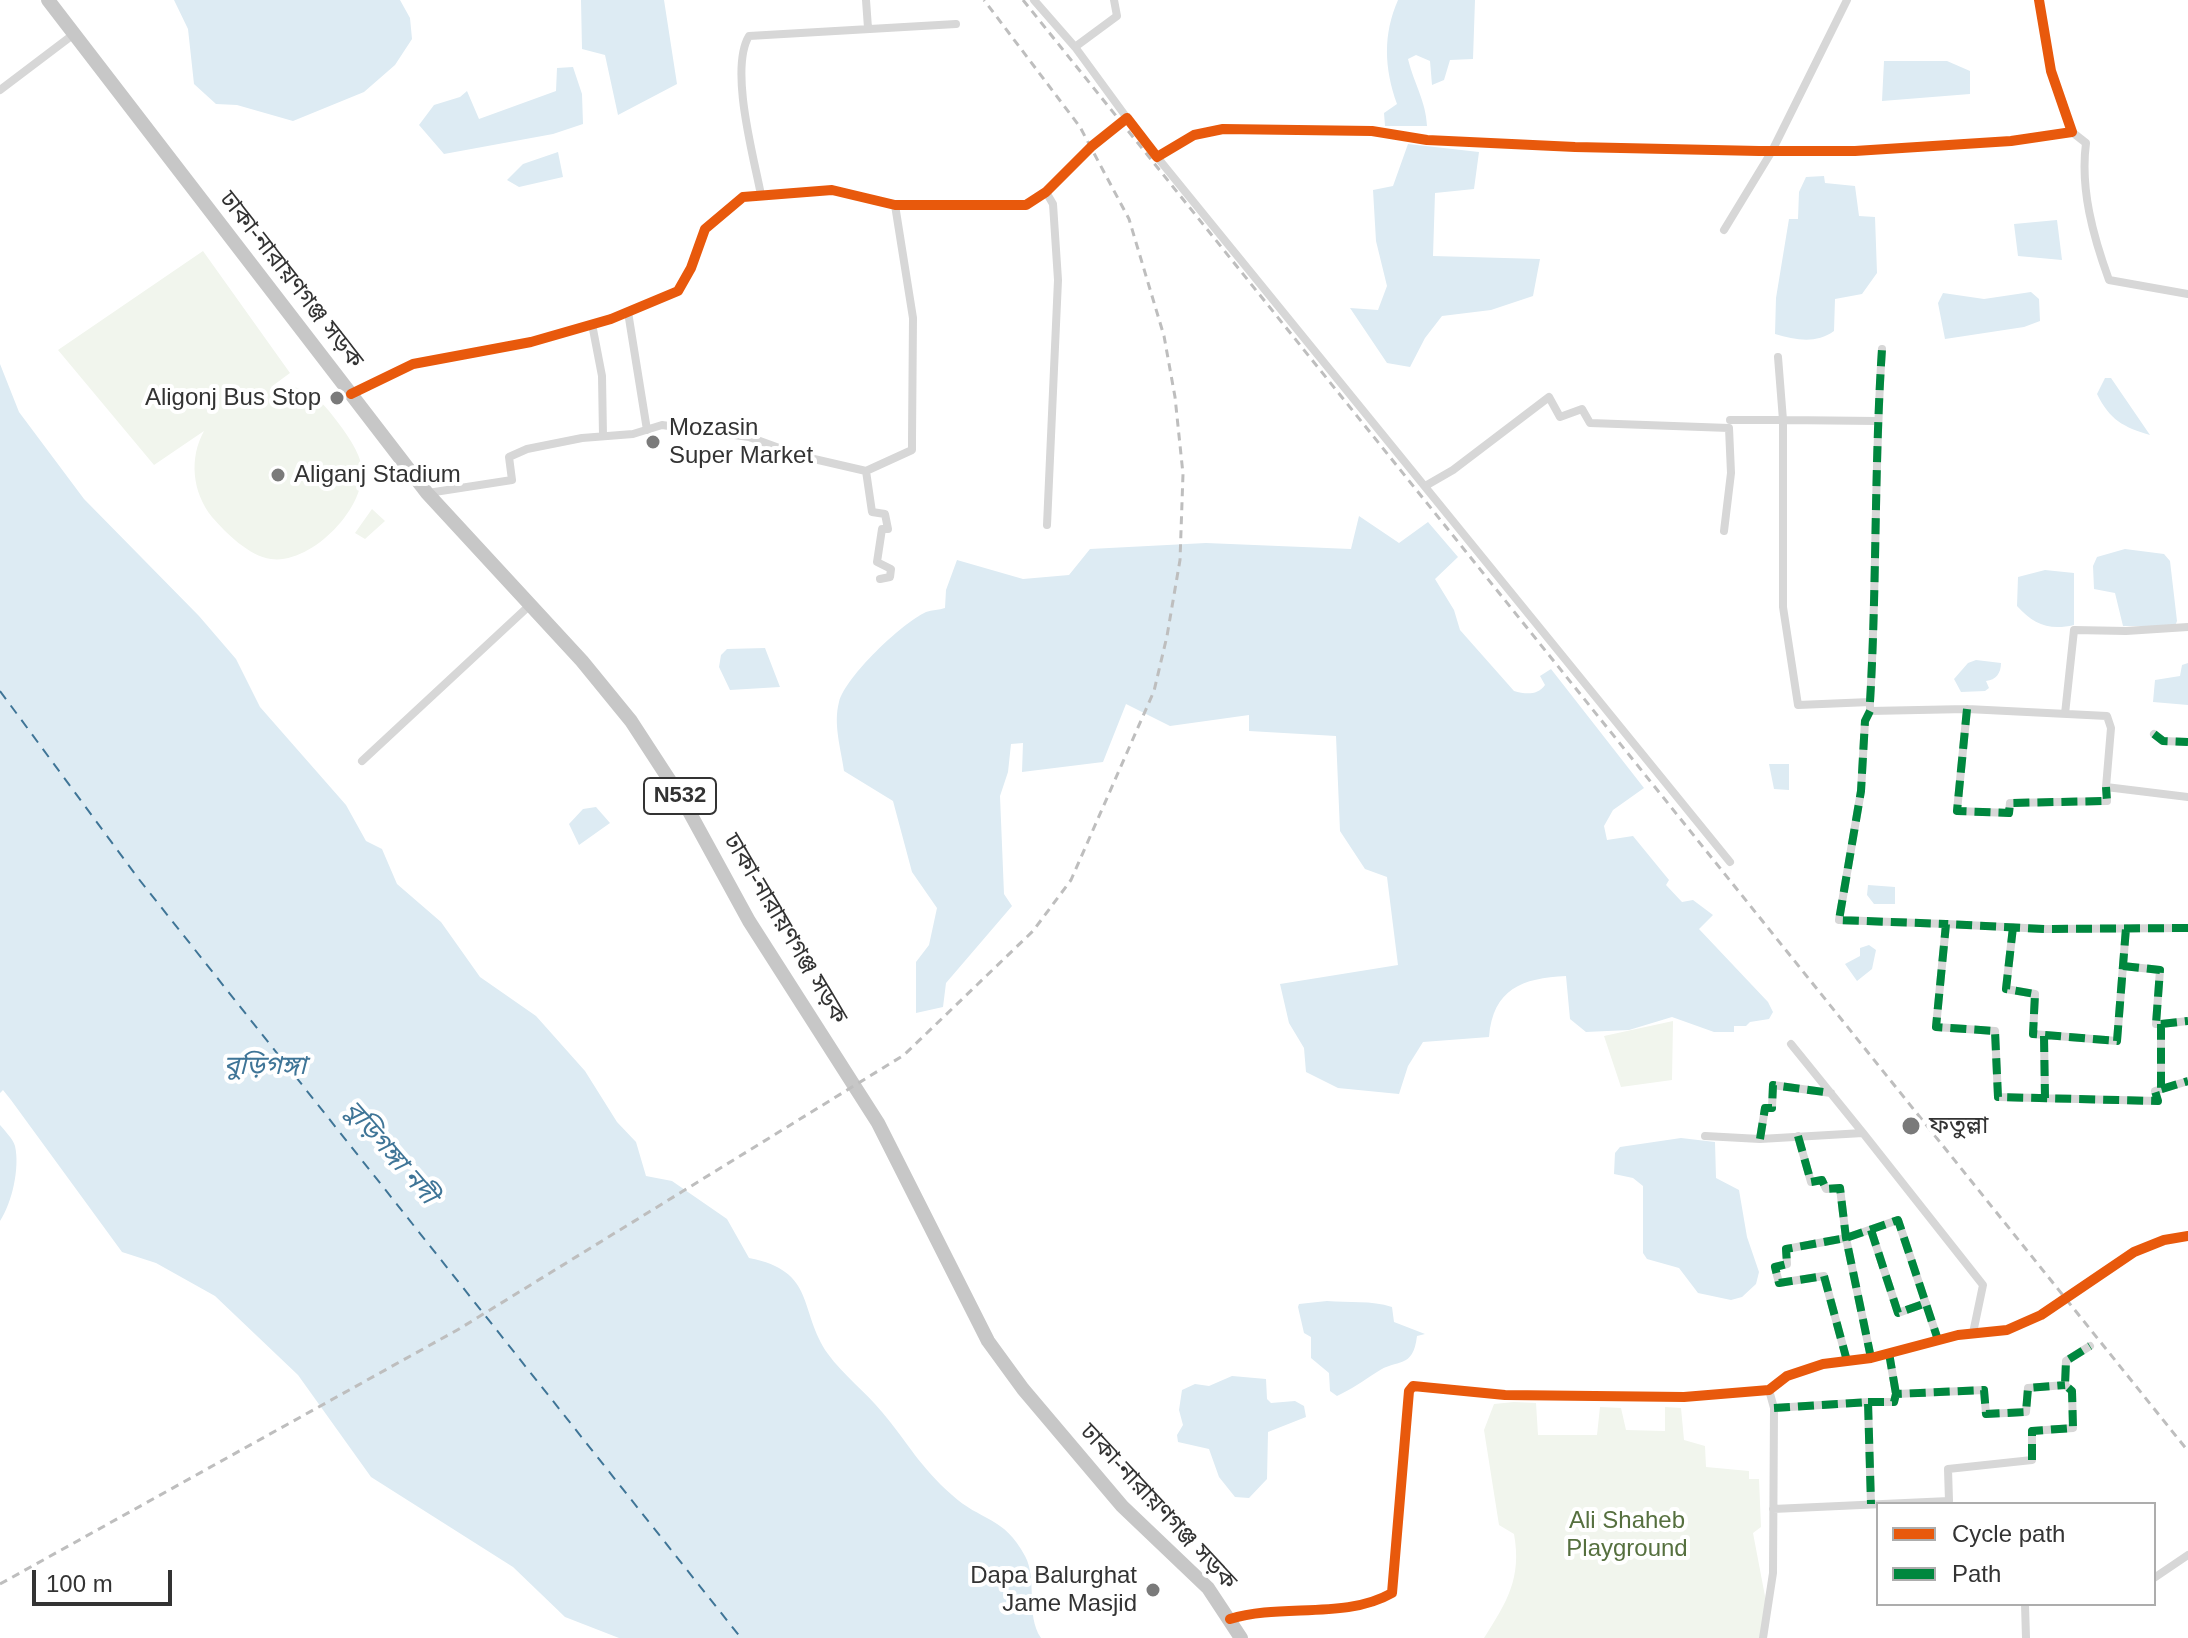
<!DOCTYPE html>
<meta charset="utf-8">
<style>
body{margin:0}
#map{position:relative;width:2188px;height:1638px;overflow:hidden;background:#fff;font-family:Helvetica,sans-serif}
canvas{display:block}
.legend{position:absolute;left:1876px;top:1502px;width:280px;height:104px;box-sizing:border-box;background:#fff;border:2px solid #adadad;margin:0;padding:10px 14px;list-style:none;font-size:24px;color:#333}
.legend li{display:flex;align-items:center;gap:16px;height:40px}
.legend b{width:40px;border:2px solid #adadad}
.scale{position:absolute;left:32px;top:1570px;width:140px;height:36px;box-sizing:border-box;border:4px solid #333;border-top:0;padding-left:10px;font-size:24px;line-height:28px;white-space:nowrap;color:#333;-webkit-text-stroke:6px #fff;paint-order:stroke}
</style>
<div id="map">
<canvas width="2188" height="1638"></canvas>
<ul class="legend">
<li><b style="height:10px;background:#e8590c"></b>Cycle path</li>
<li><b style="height:10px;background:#00873e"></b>Path</li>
</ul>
<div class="scale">100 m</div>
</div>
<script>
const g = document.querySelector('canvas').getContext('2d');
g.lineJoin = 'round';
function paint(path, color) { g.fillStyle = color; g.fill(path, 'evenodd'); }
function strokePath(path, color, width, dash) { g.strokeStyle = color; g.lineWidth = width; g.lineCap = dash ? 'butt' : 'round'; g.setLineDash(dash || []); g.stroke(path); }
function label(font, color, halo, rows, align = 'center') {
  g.font = font + ' Helvetica,"Noto Sans Bengali",sans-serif'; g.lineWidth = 8; g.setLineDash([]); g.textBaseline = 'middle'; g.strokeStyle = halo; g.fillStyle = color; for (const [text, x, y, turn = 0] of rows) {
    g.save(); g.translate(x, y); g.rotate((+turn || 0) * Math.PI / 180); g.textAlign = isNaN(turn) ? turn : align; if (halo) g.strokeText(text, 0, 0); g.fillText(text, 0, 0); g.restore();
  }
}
const green = new Path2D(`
 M203,251L290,373L271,387C295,382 314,393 329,411C340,425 356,445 361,463C371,504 312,565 271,559C249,556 226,533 212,517C192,492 189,458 204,431L154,465L58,350Z
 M372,509L385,521L365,539L355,533Z
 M1673,1021L1672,1080L1621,1087L1604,1036Z
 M1514,1402L1536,1403L1538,1435H1597L1600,1407L1621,1408L1626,1430L1665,1431V1407L1681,1408L1684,1440L1705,1446L1706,1467L1749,1471V1479H1759L1761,1527L1753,1533L1768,1612L1763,1638H1484C1507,1602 1522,1578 1514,1534L1499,1525L1484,1430L1494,1404Z`);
const water = new Path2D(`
 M174,0H400L410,18L412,39L395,65L364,92L293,121L237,105L216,104L194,84L188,29Z
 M581,0H664L677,84L618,115L605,55L582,49Z
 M1398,0H1475L1473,59L1450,60L1444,80L1432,85L1430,61L1416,55L1408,59C1414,84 1426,101 1427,126H1385L1384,113L1397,104C1384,68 1383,34 1398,0Z
 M1884,61H1947L1970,71V94L1882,101Z
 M573,67L582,94L583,124L553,134L444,154L419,125L434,105L460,97L467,91L479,119L556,91L557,68Z
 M1408,144L1479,152L1474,189L1435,193L1433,256L1540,259L1533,296L1491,310L1442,316L1425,338L1410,367L1387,363L1350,308L1378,310L1387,286L1376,241L1373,190L1393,186Z
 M558,152L563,177L519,187L507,180L523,164Z
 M1824,176L1825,183L1855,186L1859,216L1875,217L1877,273L1862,294L1835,299L1834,331C1816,344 1796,340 1775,334L1776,298L1789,219H1798L1799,192L1806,177Z
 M2057,220L2062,260L2018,256L2014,224Z
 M2031,292L2039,299L2040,321L2024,327L1945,339L1938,303L1943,293L1984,299Z
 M0,364L19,412L84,499L199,616L236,659L260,707L346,805L366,841L382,849L397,884L441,922L480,977L536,1016L585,1071L617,1122L636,1142L646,1176L672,1181L727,1219L749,1258C817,1271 798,1311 828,1354C843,1375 866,1392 882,1412C908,1443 920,1467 952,1495C980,1521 1004,1516 1025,1556C1038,1580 1025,1614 1041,1638H619L565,1617L513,1567L371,1477L298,1375L215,1296L156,1263L122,1252L11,1100L3,1090L0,1093Z
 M2105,378H2111L2150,435C2123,427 2110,420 2097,394Z
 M1359,516L1399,543L1428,522L1458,557L1435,579L1454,610L1460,630L1514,691C1525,694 1537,696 1545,685L1540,676L1551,669L1644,788L1613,810L1604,826L1607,840L1633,836L1669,880L1666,885L1682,902L1693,900L1713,915L1699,929L1768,1002L1773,1012L1769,1019L1750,1022L1746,1026H1734V1032H1714L1672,1017L1629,1030L1586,1032L1570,1019L1566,976C1522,978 1493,989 1489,1037L1423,1042L1408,1066L1399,1094L1338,1088L1306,1072L1304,1048L1289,1023L1280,984L1398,965L1387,877L1365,869L1340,831L1336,736L1249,731V715L1170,726L1126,704L1103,762L1022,772L1023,743L1011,744L1008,772L1000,796L1004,894L1012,906L946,983L943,1007L916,1013V962L929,945L937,908L912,872L893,801L844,771C841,749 833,724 839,702C846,676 902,623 926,612C932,610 939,610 945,608L946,590L957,560L1023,579L1069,575L1090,549L1206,543L1351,549Z
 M2125,549L2164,554L2170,561L2177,621L2175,626H2123L2115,593L2094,589L2093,566L2097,557Z
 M2045,570L2074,573V625C2049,631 2033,624 2017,606L2018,577Z
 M765,648L780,687L730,690L719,667L721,655L727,649Z
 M1976,660L2001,663C2001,673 1996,680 1986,681L1989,688L1985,691L1961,692L1954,679L1968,663Z
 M2188,663V705L2153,702L2155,680L2180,676L2182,665Z
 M1769,764H1789V790L1774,789Z
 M596,807L610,823L579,845L569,824L583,809Z
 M1868,885L1895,887V904H1874L1867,895Z
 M1869,945L1876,950L1872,969L1857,981L1845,964L1860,956V948Z
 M0,1125C5,1131 13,1139 15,1146C20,1168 12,1203 0,1221Z
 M1681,1138L1715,1142L1716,1178L1739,1190L1747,1237L1759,1272L1756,1284L1742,1297L1731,1300L1698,1293L1679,1268L1647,1259L1643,1253V1186L1633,1178L1614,1174L1615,1153L1620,1147Z
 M1327,1301C1349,1303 1371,1300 1392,1307L1394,1322L1425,1334L1417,1336C1413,1370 1397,1358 1377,1372C1363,1381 1352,1389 1337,1396L1330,1391L1329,1373L1311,1358V1337L1304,1333L1298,1307L1299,1304Z
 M1232,1376L1266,1379L1267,1399L1271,1403L1295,1401L1304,1406L1306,1417L1268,1432L1267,1479L1249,1498L1235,1497L1219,1477L1209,1449L1178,1442L1177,1435L1183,1425L1179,1410L1182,1390L1195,1384L1209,1386Z`);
const ferry = new Path2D(`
 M0,691L138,878L741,1638`);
const minor = new Path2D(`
 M866,0L868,28
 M1034,0L1075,47L1127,118
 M1075,47L1117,16L1114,0
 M0,90L74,34
 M2072,132L2086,143C2080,189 2093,236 2109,280L2188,294
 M1157,157L1730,862
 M1046,192L1053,204L1058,280L1047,525
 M761,195C754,158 729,69 749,36L956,24
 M1724,230L1772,151L1847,0
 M628,312L647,430
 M592,324L602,376L603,436
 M351,394L413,364L531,342L611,319L678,291L691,268L705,229L743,197L832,190L895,205H1026L1046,192L1092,146L1127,118L1157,157L1194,135L1223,129L1372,131L1427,140L1575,147L1759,151H1855L2011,141L2072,132L2051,71L2039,0
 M1730,420H1783L1778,357
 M1877,421L1783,420V607L1798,705L1870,702V711L1967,709L2107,716L2111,728L2106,787L2188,797
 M1427,485L1453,470L1549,397L1560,417L1582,409L1590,423L1729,428L1731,473L1724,531
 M428,493L512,480L509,457L527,449L582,438L633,434L662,425L749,437L801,456L866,471
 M880,579L890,577L891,569L877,562L882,529H888L885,514L872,512L866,471L912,450V439L913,318L895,205
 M1870,702C1877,585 1874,467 1882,349
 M1967,709L1957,811L2009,813L2010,803L2107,801L2106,787
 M1870,711L1865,721L1861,791L1839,920L1946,924
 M2065,714L2074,630L2126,631L2188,627
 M2154,734L2163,741L2188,742
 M362,761L530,605
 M2013,927L2006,989L2035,994L2033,1034L2117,1041L2126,928
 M2188,928L2045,929L1946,924L1936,1027L1995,1031L1998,1097L2158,1101L2155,1091L2188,1081
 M2123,966L2160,970L2156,1024H2161V1088
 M2161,1024L2188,1021
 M2044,1036L2045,1098
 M1791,1044L1863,1133
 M1705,1136L1760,1139L1863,1133L1983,1285L1973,1333
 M1798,1136L1811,1182L1822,1180L1826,1189L1840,1188L1846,1238L1871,1358
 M1760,1139L1765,1108H1772L1773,1085L1831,1093
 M1871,1230L1898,1313L1926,1303
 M1889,1353L1896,1394
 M1847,1361L1824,1276L1779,1283L1775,1267L1787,1264L1786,1249L1846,1238L1898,1220L1938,1340
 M1868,1402H1894L1896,1394L1984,1390L1986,1414L2026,1412L2028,1388L2065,1385
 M1774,1408L1868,1402L1871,1504
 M1773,1509L1949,1501L1948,1469L2032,1460V1431L2073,1428L2072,1391L2065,1385L2066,1361L2090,1346
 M2154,1578L2188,1555
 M2025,1604L2026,1638
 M1230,1619C1281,1603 1345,1620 1392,1593L1409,1391L1413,1386L1505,1395L1684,1397L1769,1390L1787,1376L1823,1364L1871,1358L1958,1335L2007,1330L2041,1315L2134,1252L2164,1240L2188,1236
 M1763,1638L1773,1573L1774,1408L1769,1390`);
const trunk = new Path2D(`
 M48,0L427,493L582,661L631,721L685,804L749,921L878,1123L988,1341L1023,1389L1122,1506L1208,1588L1241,1638`);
const rail = new Path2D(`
 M1023,0L2188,1451
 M0,1584L459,1329L904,1055L1033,931L1071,880L1154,691L1167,636L1180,560L1183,474L1175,397L1164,336L1129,219L1080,127L984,0`);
const quiet = new Path2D(`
 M1870,702C1877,585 1874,467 1882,349
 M1967,709L1957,811L2009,813L2010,803L2107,801L2106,787
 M1870,711L1865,721L1861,791L1839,920L1946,924
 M2154,734L2163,741L2188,742
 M2013,927L2006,989L2035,994L2033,1034L2117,1041L2126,928
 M2188,928L2045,929L1946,924L1936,1027L1995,1031L1998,1097L2158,1101L2155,1091L2188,1081
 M2123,966L2160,970L2156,1024H2161V1088
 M2161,1024L2188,1021
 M2044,1036L2045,1098
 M1798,1136L1811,1182L1822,1180L1826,1189L1840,1188L1846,1238L1871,1358
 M1760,1139L1765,1108H1772L1773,1085L1831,1093
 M1871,1230L1898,1313L1926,1303
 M1889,1353L1896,1394
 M1847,1361L1824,1276L1779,1283L1775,1267L1787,1264L1786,1249L1846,1238L1898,1220L1938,1340
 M1868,1402H1894L1896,1394L1984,1390L1986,1414L2026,1412L2028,1388L2065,1385
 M1774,1408L1868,1402L1871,1504
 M2032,1460V1431L2073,1428L2072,1391L2065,1385L2066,1361L2090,1346`);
const cycleway = new Path2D(`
 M351,394L413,364L531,342L611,319L678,291L691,268L705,229L743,197L832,190L895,205H1026L1046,192L1092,146L1127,118L1157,157L1194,135L1223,129L1372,131L1427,140L1575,147L1759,151H1855L2011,141L2072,132L2051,71L2039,0
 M1230,1619C1281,1603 1345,1620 1392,1593L1409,1391L1413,1386L1505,1395L1684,1397L1769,1390L1787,1376L1823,1364L1871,1358L1958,1335L2007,1330L2041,1315L2134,1252L2164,1240L2188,1236`);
const markers = [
 [337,398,8,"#7a7a7a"],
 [653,442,8,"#7a7a7a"],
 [278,475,8,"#7a7a7a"],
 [1911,1126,10,"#7a7a7a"],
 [1153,1590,8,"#7a7a7a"]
];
const shields = [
 [680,796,72]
];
const shieldNames = [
 ["N532",680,796]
];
const streetNames = [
 ["ঢাকা-নারায়ণগঞ্জ সড়ক",291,280,52],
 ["ঢাকা-নারায়ণগঞ্জ সড়ক",785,929,59],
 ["ঢাকা-নারায়ণগঞ্জ সড়ক",1158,1507,47]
];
const poiNames = [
 ["Aligonj Bus Stop",321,398,"right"],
 ["Mozasin",669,428],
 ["Super Market",669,456],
 ["Aliganj Stadium",294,475],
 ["ফতুল্লা",1929,1126],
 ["Dapa Balurghat",1137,1576,"right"],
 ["Jame Masjid",1137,1604,"right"]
];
const parkNames = [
 ["Ali Shaheb",1627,1521],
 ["Playground",1627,1549]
];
const waterNames = [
 ["বুড়িগঙ্গা",265,1067],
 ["বুড়িগঙ্গা নদী",390,1153,49]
];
paint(green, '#f1f5ed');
paint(water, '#ddebf3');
strokePath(ferry, '#3f7597', 2, [10, 8]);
strokePath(minor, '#d7d7d7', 8);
strokePath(trunk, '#c7c7c7', 14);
strokePath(rail, '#bebebe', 3, [8, 6]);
strokePath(quiet, '#00873e', 8, [16, 8]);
strokePath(cycleway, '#e8590c', 10);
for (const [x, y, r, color] of markers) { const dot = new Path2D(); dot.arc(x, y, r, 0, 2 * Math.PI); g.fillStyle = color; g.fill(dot); strokePath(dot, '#fff', 3); }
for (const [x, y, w] of shields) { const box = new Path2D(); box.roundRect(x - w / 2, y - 18, w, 36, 6); g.fillStyle = '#fff'; g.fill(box); strokePath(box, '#333', 2); }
label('bold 22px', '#333', null, shieldNames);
label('24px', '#333', '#fff', streetNames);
label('24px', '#333', '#fff', poiNames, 'left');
label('24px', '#56703f', '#fff', parkNames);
label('italic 26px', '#3f7597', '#fff', waterNames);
</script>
